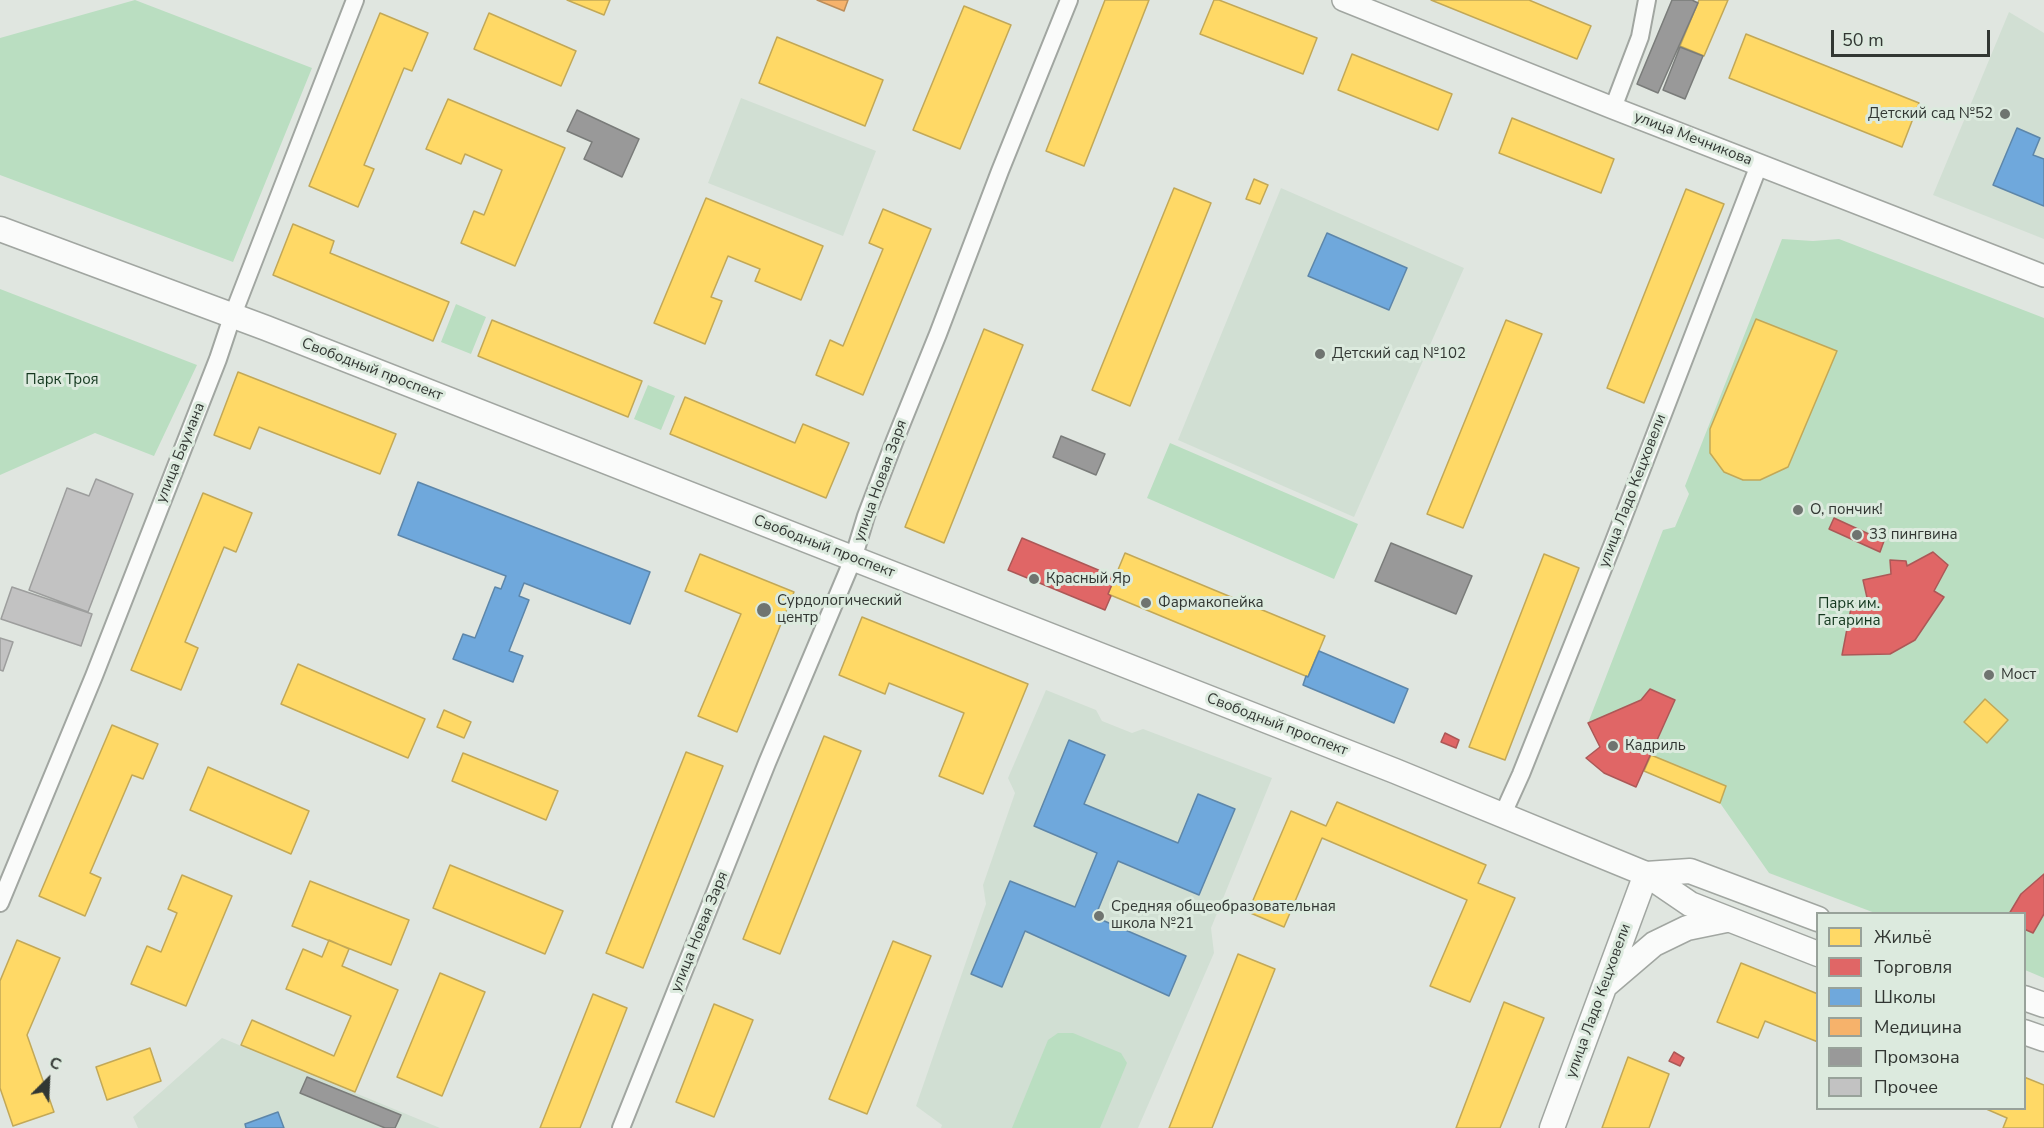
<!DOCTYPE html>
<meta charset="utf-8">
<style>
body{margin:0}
#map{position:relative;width:2044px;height:1128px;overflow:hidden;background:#e0e6e0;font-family:"Nunito Sans",sans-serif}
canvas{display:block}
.legend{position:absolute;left:1816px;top:912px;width:210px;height:198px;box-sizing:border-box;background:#dceade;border:2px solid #98a29a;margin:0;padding:8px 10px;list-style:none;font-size:18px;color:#323733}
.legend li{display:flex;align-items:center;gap:12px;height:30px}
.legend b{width:30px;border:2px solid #98a29a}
.north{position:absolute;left:18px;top:1050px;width:60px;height:60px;-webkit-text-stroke:4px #dceade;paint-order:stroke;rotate:24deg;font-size:16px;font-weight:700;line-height:24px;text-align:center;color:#323733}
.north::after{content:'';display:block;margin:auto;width:21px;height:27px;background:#323733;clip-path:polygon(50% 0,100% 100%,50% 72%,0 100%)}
.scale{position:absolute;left:1831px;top:30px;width:159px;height:27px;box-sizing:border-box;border:3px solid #323733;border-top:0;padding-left:8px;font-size:18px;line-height:21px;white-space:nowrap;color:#323733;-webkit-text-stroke:4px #dceade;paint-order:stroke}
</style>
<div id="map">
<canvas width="2044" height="1128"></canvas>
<ul class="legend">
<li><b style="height:16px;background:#ffd966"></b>Жильё</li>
<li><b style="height:16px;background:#e06666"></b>Торговля</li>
<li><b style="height:16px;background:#6fa8dc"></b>Школы</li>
<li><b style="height:16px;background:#f6b26b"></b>Медицина</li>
<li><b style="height:16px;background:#999"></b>Промзона</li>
<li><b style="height:16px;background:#c2c2c2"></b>Прочее</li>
</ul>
<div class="north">С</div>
<div class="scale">50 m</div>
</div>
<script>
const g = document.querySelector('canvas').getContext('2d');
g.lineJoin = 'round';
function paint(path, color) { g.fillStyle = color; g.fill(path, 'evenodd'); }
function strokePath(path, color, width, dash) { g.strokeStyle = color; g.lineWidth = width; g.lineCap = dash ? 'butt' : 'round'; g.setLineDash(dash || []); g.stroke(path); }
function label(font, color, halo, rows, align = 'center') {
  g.font = font + ' "Nunito Sans",sans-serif'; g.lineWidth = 6; g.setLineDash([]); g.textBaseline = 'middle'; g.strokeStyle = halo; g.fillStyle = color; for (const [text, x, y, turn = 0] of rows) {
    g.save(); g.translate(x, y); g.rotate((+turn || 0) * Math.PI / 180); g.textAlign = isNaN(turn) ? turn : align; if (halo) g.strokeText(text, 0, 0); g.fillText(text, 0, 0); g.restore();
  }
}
const built = new Path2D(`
 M2009,12L2044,33V239L1933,195Z
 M741,98L876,151L843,236L708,183Z
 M1281,188L1464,268L1354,517L1178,440Z
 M1046,690L1096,710L1102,721L1132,733L1143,729L1272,778L1211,928L1214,953L1138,1128H941L942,1125L916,1106L986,904L983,885L1015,793L1008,778Z
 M222,1038L440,1128H138L133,1117Z`);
const green = new Path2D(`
 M135,0L312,68L233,262L0,175V38Z
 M1782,239L1813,241L1839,239L2044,318V978L2025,970L2024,914L1875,913L1769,873L1720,803L1644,771L1675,700L1650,690L1641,700L1588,723L1663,530L1675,527L1689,494L1685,486Z
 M0,289L197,365L154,456L95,433L0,475Z
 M456,304L486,317L471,354L441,342Z
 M648,385L675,396L661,430L634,419Z
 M1170,443L1358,524L1334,579L1147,498Z
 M1058,1033H1073L1121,1053L1127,1063L1100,1128H1012L1048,1040Z`);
const homes = new Path2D(`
 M567,0H610L604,15Z
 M1105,0H1149L1084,166L1046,151Z
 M1214,0H1219L1317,38L1303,74L1200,34Z
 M1431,0H1529L1591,26L1577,59Z
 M1699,0H1728L1704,56L1680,46Z
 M964,6L1011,25L960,149L913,130Z
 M380,13L428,33L412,71L404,68L364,165L374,169L358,207L309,186Z
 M489,13L576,51L561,86L474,49Z
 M1746,34L1919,103L1902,147L1729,78Z
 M777,37L883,80L865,126L759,83Z
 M1352,54L1452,94L1438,130L1338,90Z
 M448,99L565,148L515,266L461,243L474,211L484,215L502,170L465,154L461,164L426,149Z
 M1512,118L1614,159L1601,193L1499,153Z
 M1254,179L1268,185L1260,204L1246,199Z
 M1174,188L1211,203L1130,406L1092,390Z
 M1686,189L1724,204L1644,403L1607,388Z
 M706,198L823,246L801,300L755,281L760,269L728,256L711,297L722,301L705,344L654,323Z
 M883,209L931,229L863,395L816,375L830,340L843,346L883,249L869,243Z
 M293,224L334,241L330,253L449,302L433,341L273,275Z
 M1756,319L1837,351L1788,467L1760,480H1743L1724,472L1710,453V429Z
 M492,320L642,381L628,417L478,356Z
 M1506,320L1542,334L1463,528L1427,514Z
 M984,329L1023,345L944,543L905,527Z
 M238,372L396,434L380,474L259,427L250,449L214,435Z
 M685,397L795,443L803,424L849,443L826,498L670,434Z
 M203,493L252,513L236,552L224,547L185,642L198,648L181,690L131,670Z
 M1125,553L1325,636L1308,677L1108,594Z
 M700,554L794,592L737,732L698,716L741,614L685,591Z
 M1544,554L1579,568L1505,760L1469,747Z
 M862,617L1028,684L983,794L939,776L964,713L889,683L885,694L839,675Z
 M298,664L425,719L408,758L281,704Z
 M1985,699L2008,720L1987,743L1964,722Z
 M444,710L471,722L464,738L437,727Z
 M112,725L158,744L143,779L132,775L90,873L101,878L85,916L39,896Z
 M824,736L861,751L780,954L743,939Z
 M686,752L723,766L643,968L606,953Z
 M463,753L558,791L546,820L452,781Z
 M1651,755L1726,786L1720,803L1644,771Z
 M208,767L309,811L291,854L190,810Z
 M1337,802L1486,865L1478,883L1515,898L1470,1002L1430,986L1467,900L1322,838L1284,927L1248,912L1291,811L1326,826Z
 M450,865L563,911L545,954L433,908Z
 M182,875L232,896L186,1006L131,984L147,946L161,952L177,913L168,909Z
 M310,881L409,920L391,965L292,926Z
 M17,940L60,958L27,1035L54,1112L13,1126L0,1088V981Z
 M329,940L349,949L342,966L398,990L355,1092L241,1045L252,1020L334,1056L351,1016L286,989L303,949L322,957Z
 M893,941L931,956L867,1114L829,1099Z
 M1238,954L1275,969L1212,1128H1169Z
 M1741,963L1818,994V1042L1765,1021L1758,1038L1717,1022Z
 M440,973L485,992L442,1096L397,1077Z
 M593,994L627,1008L580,1128H540Z
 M1504,1002L1544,1018L1500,1128H1456Z
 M714,1004L753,1020L714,1117L676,1102Z
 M150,1048L161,1081L107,1100L96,1067Z
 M1628,1057L1669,1074L1649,1128H1602Z
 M2024,1077L2044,1085V1128H2003L2007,1118L1984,1108H2024Z`);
const shops = new Path2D(`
 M1834,518L1884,541L1880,552L1829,529Z
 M1022,538L1115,577L1108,594L1111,596L1105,610L1008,570Z
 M1933,552L1948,565L1934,591L1944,597L1915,640L1890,654L1842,655L1851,608L1868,602L1863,580L1891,574L1890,560L1906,561L1907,566Z
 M1650,689L1675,700L1636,787L1604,773L1586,758L1600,747L1588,723L1641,700Z
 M1445,733L1459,740L1456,748L1441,742Z
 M2044,874V914L2033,933L2024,929V914H2009L2021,894Z
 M1674,1052L1684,1058L1680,1066L1669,1061Z`);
const schools = new Path2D(`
 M2017,128L2040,138L2033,155L2044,159V206L1993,185Z
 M1327,233L1407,268L1389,310L1308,276Z
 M418,482L650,572L630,624L524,583L519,596L529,600L509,651L523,656L513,682L453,659L463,634L475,638L495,587L501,589L506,576L398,535Z
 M1319,651L1408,689L1394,723L1303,685L1306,676L1308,677Z
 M1069,740L1105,755L1084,804L1178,843L1198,794L1235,809L1199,895L1118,861L1095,917L1186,956L1169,996L1025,931L1002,987L971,974L1010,881L1075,907L1097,853L1034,826Z
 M278,1112L284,1128H246L245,1124Z`);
const health = new Path2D(`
 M817,0H848L844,11Z`);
const industry = new Path2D(`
 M1672,0H1692L1698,3L1658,93L1637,84Z
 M1680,47L1703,56L1685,99L1663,90Z
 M577,110L639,139L622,177L584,159L592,142L567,131Z
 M1061,436L1105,454L1096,475L1053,457Z
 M1391,543L1472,576L1456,614L1375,581Z
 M307,1077L401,1115L395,1128H385L300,1093Z`);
const building = new Path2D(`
 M96,479L133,494L88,612L29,590L67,488L89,496Z
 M12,587L92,614L81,646L1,619Z
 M0,638L13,642L3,671L0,670Z`);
const minor = new Path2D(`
 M1613,108L1640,37L1647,0
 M1502,816L1521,774L1614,541L1759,165
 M0,903L94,676L218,359L232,317L355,0
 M621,1128L767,763L853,559L866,516L895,440L938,334L1000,171L1069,0`);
const tertiary = new Path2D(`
 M1343,0L1613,108L2044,276`);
const secondary = new Path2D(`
 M0,229L266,328L1395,771L1646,874L1690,904L1818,954
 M1646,874L1690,871L1818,919
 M1606,985L1654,944L1687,928L1726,920
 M2024,998L2044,1005
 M2024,1032L2044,1039
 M1552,1128L1646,874`);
const markers = [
 [2005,114,6,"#6f7470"],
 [1320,354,6,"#6f7470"],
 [1798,510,6,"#6f7470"],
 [1857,535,6,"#6f7470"],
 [1034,579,6,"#6f7470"],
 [1146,603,6,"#6f7470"],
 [764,610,8,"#6f7470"],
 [1989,675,6,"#6f7470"],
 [1613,746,6,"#6f7470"],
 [1099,916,6,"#6f7470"]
];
const poiNames = [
 ["Детский сад №52",1993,114,"right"],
 ["Детский сад №102",1332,354],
 ["О, пончик!",1810,510],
 ["33 пингвина",1869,535],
 ["Красный Яр",1046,579],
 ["Сурдологический",777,601],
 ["центр",777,618],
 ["Фармакопейка",1158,603],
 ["Мост",2001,675],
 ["Кадриль",1625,746],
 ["Средняя общеобразовательная",1111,907],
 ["школа №21",1111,924]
];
const streetNames = [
 ["улица Мечникова",1693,139,21],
 ["Свободный проспект",372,370,21],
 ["улица Баумана",181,453,-68],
 ["улица Новая Заря",881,481,-70],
 ["улица Ладо Кецховели",1633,491,-69],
 ["Свободный проспект",824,547,21],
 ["Свободный проспект",1277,725,21],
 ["улица Новая Заря",700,932,-68],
 ["улица Ладо Кецховели",1599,1001,-70]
];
const parkNames = [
 ["Парк Троя",62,380],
 ["Парк им.",1849,604],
 ["Гагарина",1849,621]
];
paint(built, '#d1dfd3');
paint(green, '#badec1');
paint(homes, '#ffd966');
strokePath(homes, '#c2a857', 1.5);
paint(shops, '#e06666');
strokePath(shops, '#ac5857', 1.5);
paint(schools, '#6fa8dc');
strokePath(schools, '#5d86a9', 1.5);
paint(health, '#f6b26b');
strokePath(health, '#bb8d5a', 1.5);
paint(industry, '#999');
strokePath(industry, '#7a7c7a', 1.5);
paint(building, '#c2c2c2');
strokePath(building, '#9d9e9d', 1.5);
strokePath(minor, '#a1a6a1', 20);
strokePath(tertiary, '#a1a6a1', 24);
strokePath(secondary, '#a1a6a1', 27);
strokePath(minor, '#fafbfa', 16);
strokePath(tertiary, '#fafbfa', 21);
strokePath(secondary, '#fafbfa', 24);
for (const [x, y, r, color] of markers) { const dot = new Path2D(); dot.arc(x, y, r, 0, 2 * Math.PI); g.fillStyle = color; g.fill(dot); strokePath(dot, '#dceade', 2); }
label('15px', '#323733', '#dceade', poiNames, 'left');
label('15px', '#323733', '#dceade', streetNames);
label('15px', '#14381f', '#dceade', parkNames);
</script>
